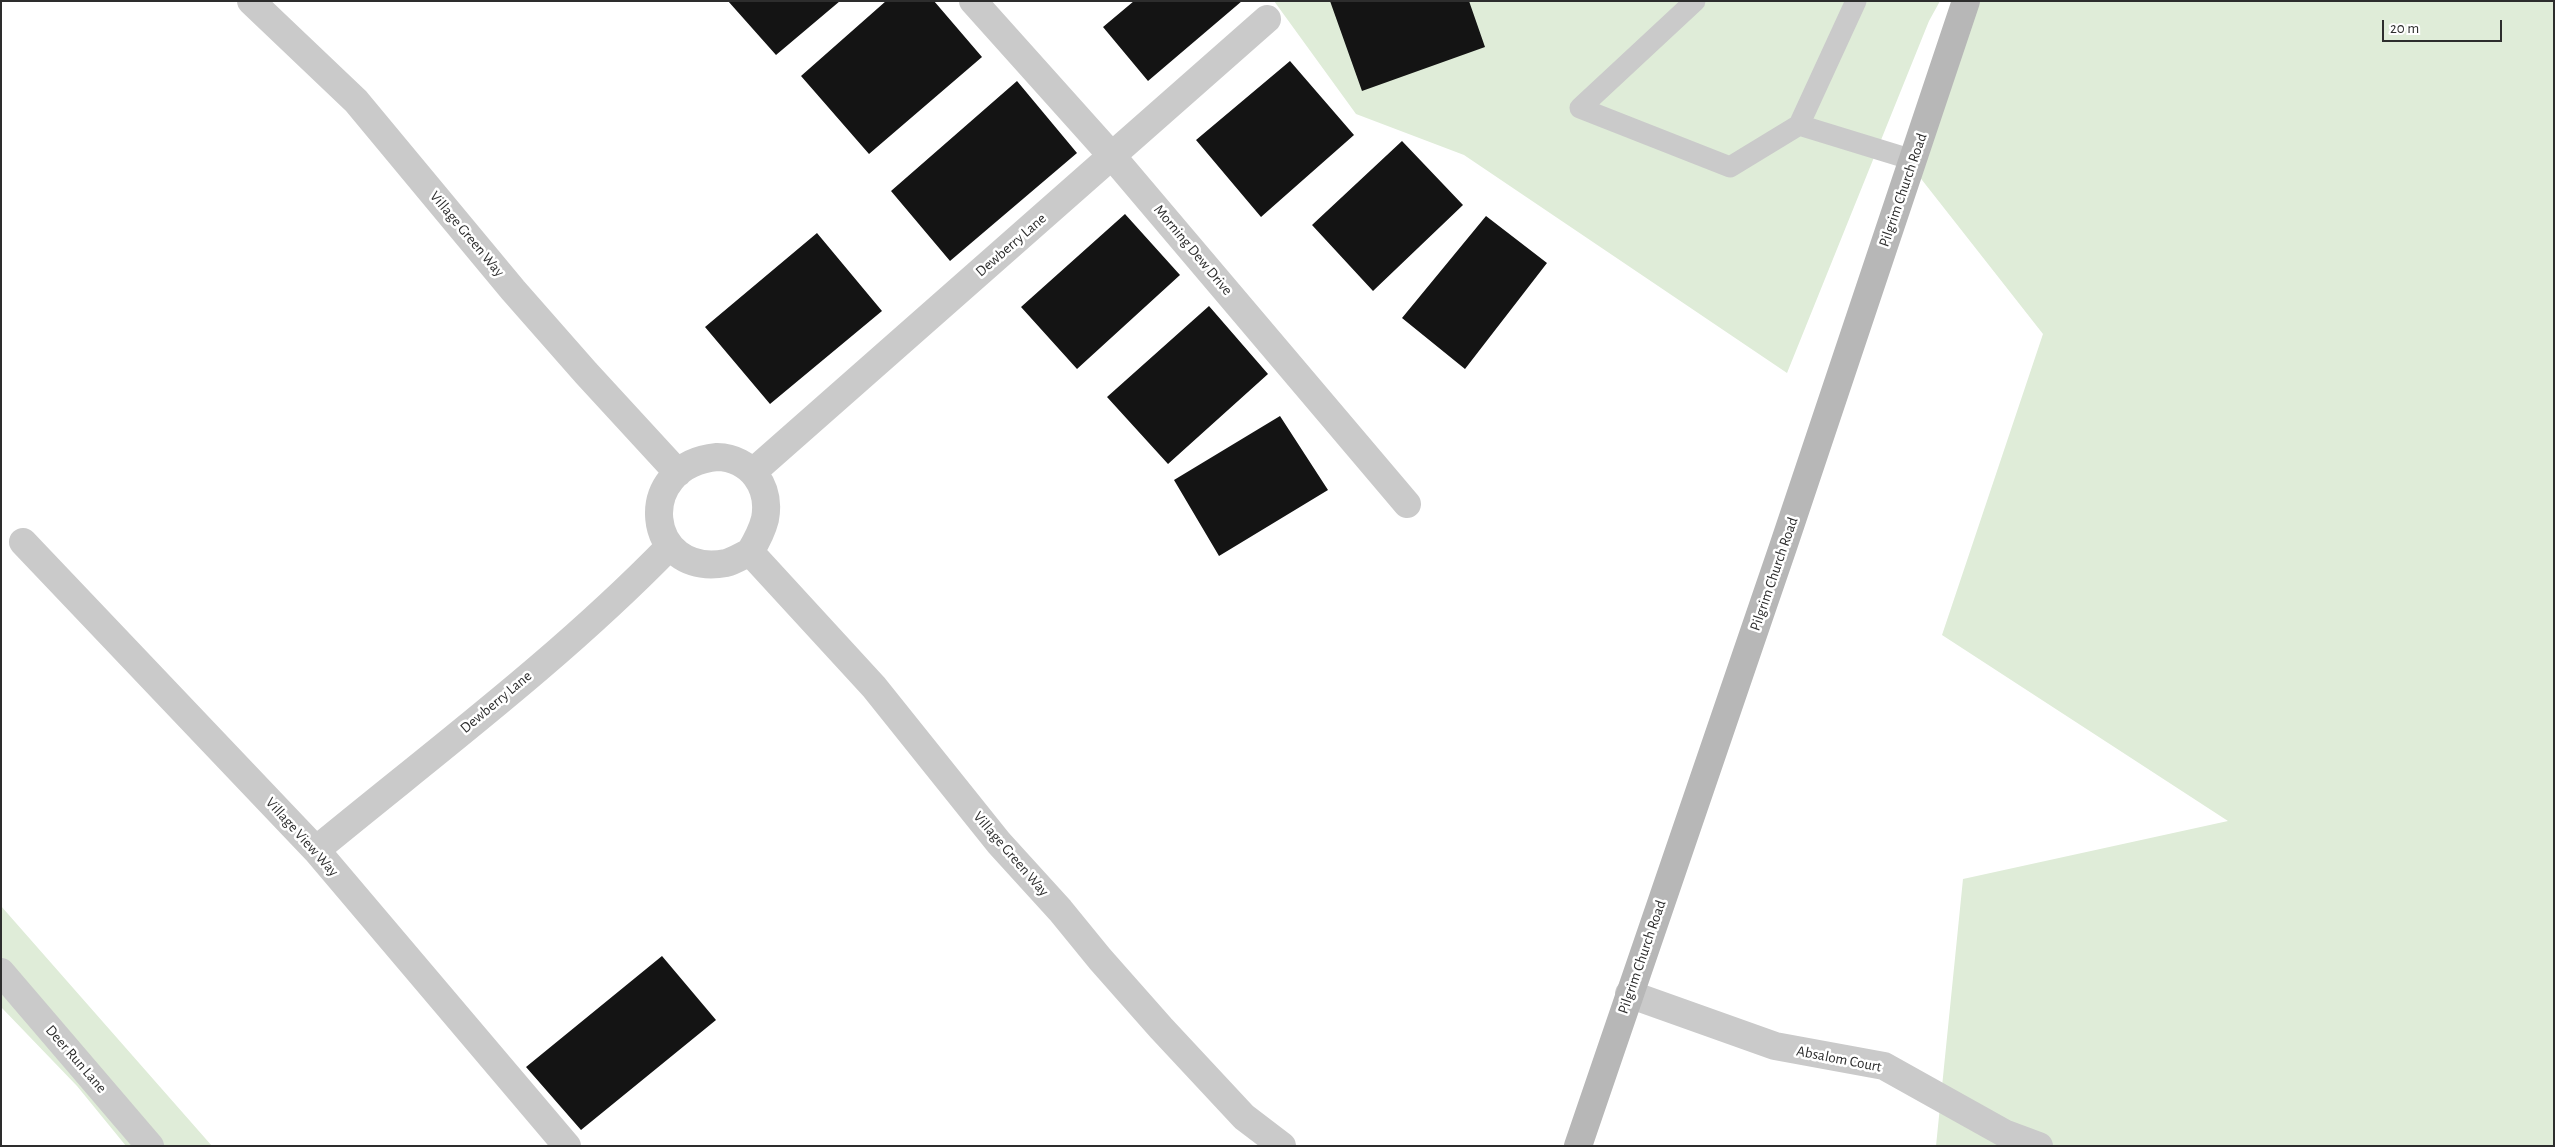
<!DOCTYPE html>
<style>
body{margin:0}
#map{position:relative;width:2555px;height:1147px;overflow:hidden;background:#fff;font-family:"Alegreya Sans",sans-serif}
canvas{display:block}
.frame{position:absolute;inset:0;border:2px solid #2d2d2d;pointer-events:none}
.scale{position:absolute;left:2382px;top:20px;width:120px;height:22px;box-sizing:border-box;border:2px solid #2d2d2d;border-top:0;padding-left:6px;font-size:15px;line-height:18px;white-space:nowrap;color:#2d2d2d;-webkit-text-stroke:4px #fff;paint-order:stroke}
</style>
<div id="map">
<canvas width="2555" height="1147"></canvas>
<div class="frame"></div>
<div class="scale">20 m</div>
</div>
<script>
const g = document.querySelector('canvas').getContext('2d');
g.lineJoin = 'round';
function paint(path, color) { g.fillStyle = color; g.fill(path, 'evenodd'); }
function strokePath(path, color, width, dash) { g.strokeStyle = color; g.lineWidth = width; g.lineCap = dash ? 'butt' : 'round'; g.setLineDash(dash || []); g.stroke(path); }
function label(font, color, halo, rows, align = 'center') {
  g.font = font + ' "Alegreya Sans",sans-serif'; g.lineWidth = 5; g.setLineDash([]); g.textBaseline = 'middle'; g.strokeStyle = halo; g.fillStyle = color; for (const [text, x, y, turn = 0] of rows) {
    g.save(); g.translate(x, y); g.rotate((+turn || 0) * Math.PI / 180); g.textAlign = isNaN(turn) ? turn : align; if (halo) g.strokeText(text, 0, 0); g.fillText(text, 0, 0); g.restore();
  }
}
const green = new Path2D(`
 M1274,1H1940L1929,21L1787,373L1464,155L1356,114Z
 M1966,1H2554V1146H1936L1963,879L2228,821L1942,635L2043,334L1911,166Z
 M1,906L212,1146H126L77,1086L1,1007Z`);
const building = new Path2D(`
 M728,1H840L776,55Z
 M886,1H934L982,57L869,154L801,76Z
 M1134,1H1242L1148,81L1103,27Z
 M1330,1H1469L1485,47L1362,91Z
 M1290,61L1354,135L1261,217L1196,140Z
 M1017,81L1077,153L950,261L891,191Z
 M1402,141L1463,205L1373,291L1312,225Z
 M1125,214L1180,275L1077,369L1021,307Z
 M1486,216L1547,263L1465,369L1402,318Z
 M817,233L882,311L770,404L705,327Z
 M1209,306L1268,374L1168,464L1107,397Z
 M1280,416L1328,490L1219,556L1174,480Z
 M662,956L716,1020L581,1130L526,1067Z`);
const lane = new Path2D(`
 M1695,1L1580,108L1730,167L1799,125
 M1856,1L1799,125L1913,160`);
const street = new Path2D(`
 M251,1L356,101L513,290L586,373L678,473
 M973,1L1112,156L1407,504
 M717,457C751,458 771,487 765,519C762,531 756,542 750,552C743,555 734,561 726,563C644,578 633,465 717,457Z
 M754,471L1267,19
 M23,542L316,850L567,1146
 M750,552L874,687L999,843L1060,910L1100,959L1161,1028L1244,1117L1282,1146
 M316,850C435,752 561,658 669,547
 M1,972L150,1146
 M1629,994L1775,1046L1884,1066L2004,1133L2039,1146`);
const secondary = new Path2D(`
 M1578,1146L1783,547L1966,1`);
const streetNames = [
 ["Pilgrim Church Road",1903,190,-71],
 ["Village Green Way",467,234,50],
 ["Dewberry Lane",1011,245,-41],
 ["Morning Dew Drive",1193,250,50],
 ["Pilgrim Church Road",1774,574,-71],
 ["Dewberry Lane",496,702,-40],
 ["Village View Way",302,837,48],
 ["Village Green Way",1011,854,49],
 ["Pilgrim Church Road",1642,957,-71],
 ["Deer Run Lane",76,1059,49],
 ["Absalom Court",1839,1059,11]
];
paint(green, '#dfecd8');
paint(building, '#141414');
strokePath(lane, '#cacaca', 21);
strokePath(street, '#cacaca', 28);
strokePath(secondary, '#b7b7b7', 28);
label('15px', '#2d2d2d', '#fff', streetNames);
</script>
